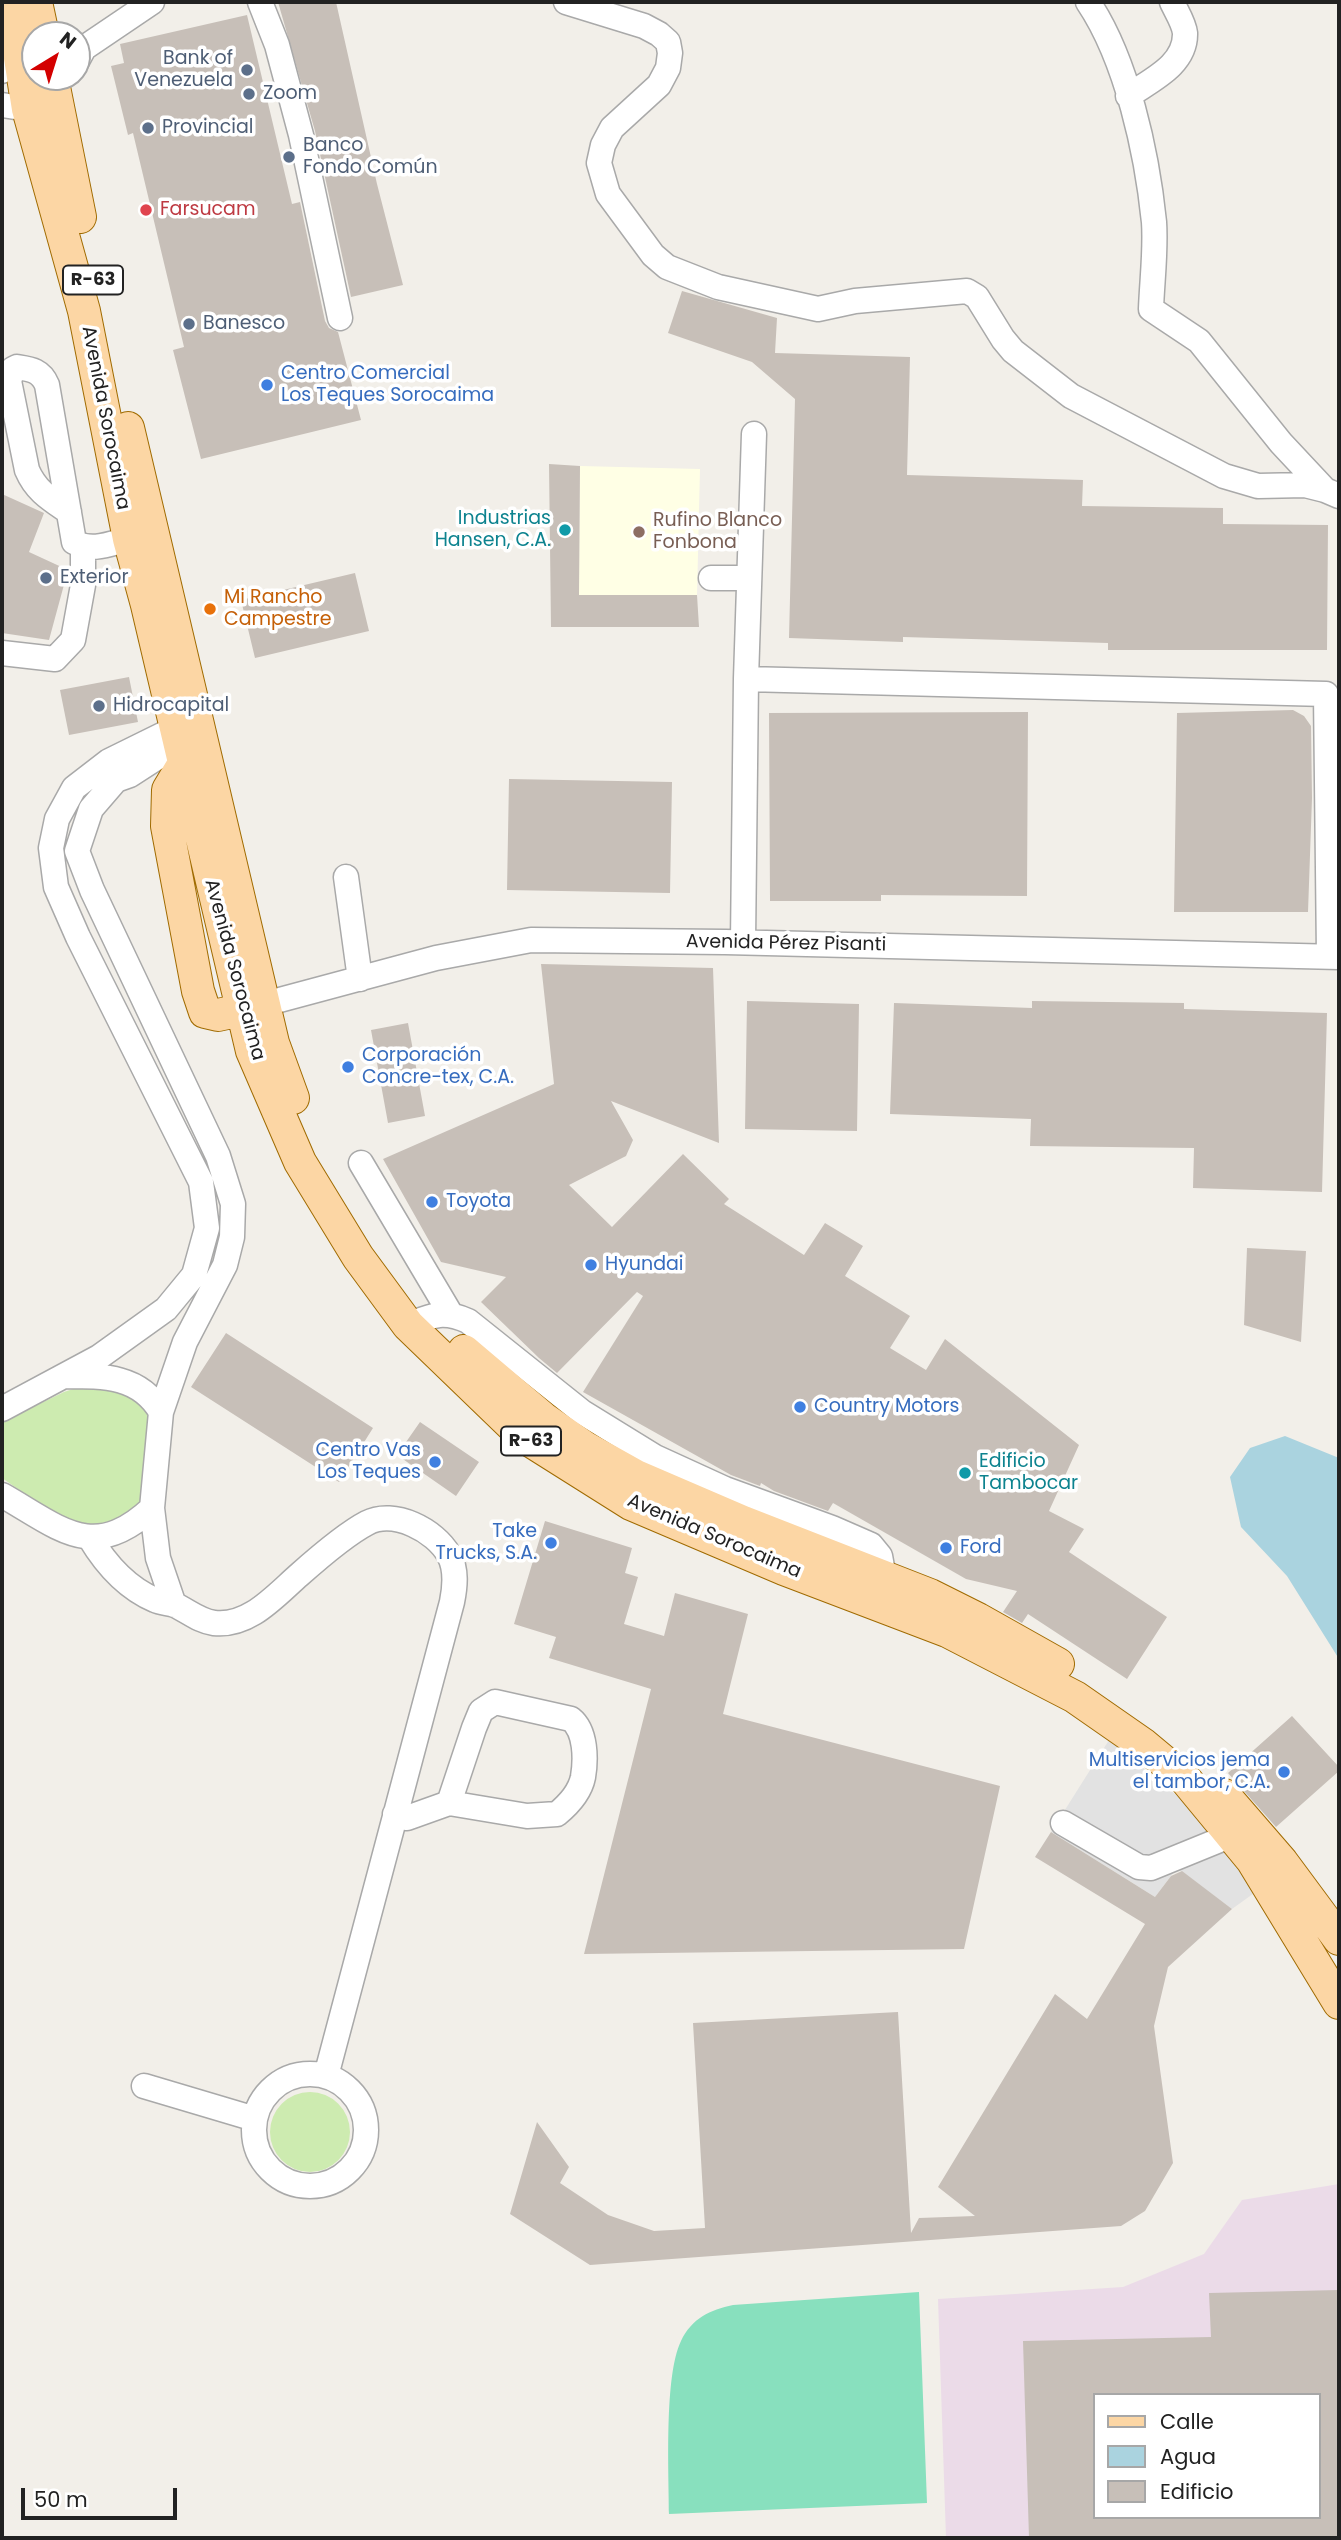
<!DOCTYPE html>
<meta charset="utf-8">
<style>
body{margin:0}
#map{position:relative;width:1341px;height:2540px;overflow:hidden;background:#f2efe9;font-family:Poppins,sans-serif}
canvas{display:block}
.frame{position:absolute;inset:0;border:4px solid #222;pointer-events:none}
.legend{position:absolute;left:1093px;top:2393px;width:228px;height:126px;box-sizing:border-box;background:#fff;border:2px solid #a7a7a7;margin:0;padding:9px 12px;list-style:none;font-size:21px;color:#222}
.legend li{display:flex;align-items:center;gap:14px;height:35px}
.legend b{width:35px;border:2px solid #a7a7a7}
.north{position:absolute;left:21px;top:21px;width:70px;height:70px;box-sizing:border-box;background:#fff;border:2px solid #a7a7a7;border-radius:50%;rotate:38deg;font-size:19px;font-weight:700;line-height:28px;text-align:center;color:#222}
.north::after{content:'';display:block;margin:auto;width:24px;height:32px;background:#d40000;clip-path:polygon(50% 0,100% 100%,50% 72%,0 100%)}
.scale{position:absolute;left:21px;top:2488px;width:156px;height:32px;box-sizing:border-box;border:4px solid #222;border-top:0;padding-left:9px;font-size:21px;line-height:24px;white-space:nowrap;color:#222;-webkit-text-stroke:5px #fff;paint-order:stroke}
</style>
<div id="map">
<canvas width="1341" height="2540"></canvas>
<div class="frame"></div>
<ul class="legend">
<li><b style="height:9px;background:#fcd6a4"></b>Calle</li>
<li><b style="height:19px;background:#aad3df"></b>Agua</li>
<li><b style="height:19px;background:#c7bfb8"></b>Edificio</li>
</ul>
<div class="north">N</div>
<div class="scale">50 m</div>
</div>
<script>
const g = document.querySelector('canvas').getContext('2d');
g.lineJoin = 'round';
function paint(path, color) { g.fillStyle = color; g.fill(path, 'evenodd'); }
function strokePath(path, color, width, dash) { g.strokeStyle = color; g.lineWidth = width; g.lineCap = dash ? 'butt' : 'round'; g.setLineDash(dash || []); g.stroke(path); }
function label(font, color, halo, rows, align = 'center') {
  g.font = font + ' Poppins,sans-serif'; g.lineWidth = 7; g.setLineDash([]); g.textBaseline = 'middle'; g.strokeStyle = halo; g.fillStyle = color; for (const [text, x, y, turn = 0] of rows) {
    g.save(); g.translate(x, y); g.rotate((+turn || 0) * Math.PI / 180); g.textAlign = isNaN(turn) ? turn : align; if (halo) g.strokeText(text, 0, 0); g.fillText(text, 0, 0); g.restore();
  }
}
const industrial = new Path2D(`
 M1339,2184V2538H946L938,2299L1123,2287L1204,2254L1242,2200ZM1094,2395H1318V2517H1094Z`);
const education = new Path2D(`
 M580,466L700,469L697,595H579Z`);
const grass = new Path2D(`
 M85,1385C109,1386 129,1392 147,1409V1485L139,1508L117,1527L67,1523L2,1478V1422L64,1392Z
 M270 2132a40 40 0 1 1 80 0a40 40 0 1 1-80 0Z`);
const pitch = new Path2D(`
 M919,2292L927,2503L669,2514C669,2472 664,2376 681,2341C692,2318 710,2310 733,2305Z`);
const parking = new Path2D(`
 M1109,1740L1198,1813L1257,1891L1232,1909L1177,1868L1155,1897L1051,1832Z`);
const water = new Path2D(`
 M1285,1436L1339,1458V1659L1287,1576L1241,1527L1230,1477L1250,1448Z`);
const building = new Path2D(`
 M278,2H336L377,184L403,285L351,297L315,131Z
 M247,15L292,204L300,202L325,321L329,328L338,332L361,420L201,459L173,350L184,347L133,133L128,135L111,66L124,63L120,44Z
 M682,291L777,318L775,353L910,357L907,475L1083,480L1082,506L1223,508V524L1328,525L1327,650H1108V643L903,637V642L789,638L795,399L752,362L668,333Z
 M549,464L580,466L579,595H697L699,627H551Z
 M2,494L44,513L29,552L68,570L49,640L2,633Z
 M355,573L369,631L255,658L241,600Z
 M129,677L138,722L69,735L60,690Z
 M1293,710L1304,716L1311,726L1312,798L1308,912H1174L1177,713Z
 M1028,712L1027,896L881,895V901H770L769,713Z
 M509,779L672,782L670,893L507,890Z
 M541,964L713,968L719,1143L611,1101L633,1140L626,1156L569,1185L612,1227L683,1154L729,1199L724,1204L804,1255L825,1223L863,1246L845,1276L910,1316L890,1348L926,1370L945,1339L1079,1445L1049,1511L1084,1529L1069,1552L1167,1617L1127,1679L1028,1614L1022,1623L1003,1612L1017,1591L966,1579L833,1503L828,1511L774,1491L761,1483L760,1486L731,1475L583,1392L643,1296L637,1292L557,1373L539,1358L481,1302L506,1277L441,1262L383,1159L554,1084Z
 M747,1001L859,1004L857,1131L745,1129Z
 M1032,1001L1184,1003V1009L1327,1013L1322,1192L1193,1188L1194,1148L1030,1146L1031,1119L890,1114L894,1003L1032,1008Z
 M408,1023L425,1116L388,1123L371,1030Z
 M1247,1248L1306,1251L1301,1342L1244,1325Z
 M226,1333L373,1428L339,1482L191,1387Z
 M420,1422L479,1462L456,1496L397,1455Z
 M545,1521L632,1548L625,1573L638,1577L624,1624L664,1636L675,1593L748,1614L723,1714L1000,1786L964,1949L584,1954L651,1689L549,1658L556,1637L514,1624Z
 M1292,1716L1339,1767V1771L1276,1827L1228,1773Z
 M1051,1832L1155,1897L1171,1876L1182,1871L1232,1909L1168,1967L1154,2026L1173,2163L1145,2211L1121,2226L590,2265L510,2214L537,2122L569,2167L560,2183L608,2215L654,2231L705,2228L693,2023L898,2012L911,2233L919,2218L975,2216L938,2187L1055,1994L1087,2019L1145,1924L1035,1857Z
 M1339,2290V2538H1029L1023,2341L1211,2337L1209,2293ZM1094,2395H1318V2517H1094Z`);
const minor = new Path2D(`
 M260,2L277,45L301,135L340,318
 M566,2L644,26L659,34L668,42L670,53L668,68L659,85L612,128L603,145L599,163L608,194L653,255L667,267L718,287L818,309L855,301L967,291L977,297L1003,339L1013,351L1071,396L1224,476L1258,486L1305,485L1325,490L1339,496
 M1088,2C1127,60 1147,153 1154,222C1156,250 1152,281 1151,309L1199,341L1281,443L1325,490
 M77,61L84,48L152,2
 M2,71L11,63L15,36
 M1128,96C1151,80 1186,65 1185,33C1184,23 1176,11 1172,2
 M2,105L28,109
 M69,512C50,499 36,491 27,470L9,381L13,369L17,367C30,369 41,370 47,385L74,542C92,552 109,544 129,539
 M711,578H749
 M2,653L55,659L73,640L83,585V547
 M746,679L1326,694L1329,956
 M346,877L360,979
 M743,942L746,679L754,434
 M246,1009L436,958L531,940L725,942L1339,957
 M361,1163L450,1313
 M408,1325C433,1315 443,1310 468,1321L582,1412L655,1457L725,1489L832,1528L871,1545L880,1556L884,1578
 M66,1376C105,1376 140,1376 161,1412L152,1508L158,1558L174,1605
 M2,1409L99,1357L166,1309L194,1275L207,1228L201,1182L78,937L56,887L51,848L57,819L74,788L109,761L176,728
 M161,1412L185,1342L225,1265L232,1237L233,1204L218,1156L92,890L77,851L91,809L116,780L130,775L178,744
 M2,1495C60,1528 93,1563 152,1508
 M90,1538C105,1563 127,1588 155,1600C161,1603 169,1603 175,1605C188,1611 199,1621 214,1623C249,1627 275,1596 299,1575C317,1559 346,1534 367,1523C394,1509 435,1530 449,1555C457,1570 455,1587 452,1602L326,2076
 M395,1814L407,1818L449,1803L527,1816L557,1814C568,1805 580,1792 583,1777C586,1759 586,1731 571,1719L495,1702L481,1711L474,1728L449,1803
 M1063,1823L1139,1867L1151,1868L1232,1835L1244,1826
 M254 2130a56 56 0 1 1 112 0a56 56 0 1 1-112 0Z
 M144,2086L255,2119`);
const major = new Path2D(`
 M15,2L16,32L28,109L84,311L129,539L147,605L252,1051L300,1162L358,1257L408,1325L523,1436L631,1504L784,1569L947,1631L1075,1697L1144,1745L1186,1780L1252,1860L1339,2003
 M36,2L43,35
 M52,77L80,217
 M128,428L273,1043L293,1098
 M183,765L168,790L167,826L198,991L205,1012L218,1015L241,1010
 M464,1351L543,1418L586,1448L636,1476L743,1522L930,1595L978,1619L1058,1664
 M1224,1795L1282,1862L1339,1939`);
const markers = [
 [247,70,7,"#5c6f8a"],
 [249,94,7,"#5c6f8a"],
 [148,128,7,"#5c6f8a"],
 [289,157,7,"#5c6f8a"],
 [146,210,7,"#e0444e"],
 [189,324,7,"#5c6f8a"],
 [267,385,7,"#3f7fe0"],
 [565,530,7,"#0f9aa8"],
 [639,532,7,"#8d6e63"],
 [46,578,7,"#5c6f8a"],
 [210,609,7,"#e8710a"],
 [99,706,7,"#5c6f8a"],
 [348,1067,7,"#3f7fe0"],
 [432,1202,7,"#3f7fe0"],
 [591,1265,7,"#3f7fe0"],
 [800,1407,7,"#3f7fe0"],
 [435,1462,7,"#3f7fe0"],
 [965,1473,7,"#0f9aa8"],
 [551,1543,7,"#3f7fe0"],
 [946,1548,7,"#3f7fe0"],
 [1284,1772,7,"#3f7fe0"]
];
const shields = [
 [93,280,60],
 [531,1441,60]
];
const shieldNames = [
 ["R-63",93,280],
 ["R-63",531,1441]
];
const serviceNames = [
 ["Bank of",233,59,"right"],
 ["Venezuela",233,81,"right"],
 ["Zoom",263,94],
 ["Provincial",162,128],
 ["Banco",303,146],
 ["Fondo Común",303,168],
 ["Banesco",203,324],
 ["Exterior",60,578],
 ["Hidrocapital",113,706]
];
const healthNames = [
 ["Farsucam",160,210]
];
const shopNames = [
 ["Centro Comercial",281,374],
 ["Los Teques Sorocaima",281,396],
 ["Corporación",362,1056],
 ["Concre-tex, C.A.",362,1078],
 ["Toyota",446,1202],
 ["Hyundai",605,1265],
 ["Country Motors",814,1407],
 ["Centro Vas",421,1451,"right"],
 ["Los Teques",421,1473,"right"],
 ["Take",537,1532,"right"],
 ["Trucks, S.A.",537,1554,"right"],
 ["Ford",960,1548],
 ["Multiservicios jema",1270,1761,"right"],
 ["el tambor, C.A.",1270,1783,"right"]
];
const streetNames = [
 ["Avenida Sorocaima",105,418,79],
 ["Avenida Pérez Pisanti",786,944,1],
 ["Avenida Sorocaima",234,970,75],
 ["Avenida Sorocaima",714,1537,23]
];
const cultureNames = [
 ["Industrias",551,519],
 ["Hansen, C.A.",551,541],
 ["Edificio",979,1462,"left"],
 ["Tambocar",979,1484,"left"]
];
const educationNames = [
 ["Rufino Blanco",653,521],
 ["Fonbona",653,543]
];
const foodNames = [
 ["Mi Rancho",224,598],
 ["Campestre",224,620]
];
paint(industrial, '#ebdbe8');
paint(education, '#ffffe5');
paint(grass, '#cdebb0');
paint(pitch, '#88e0be');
paint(parking, '#e2e2e2');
paint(water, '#aad3df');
paint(building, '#c7bfb8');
strokePath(minor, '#a9a9a9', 27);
strokePath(major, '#a06b00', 34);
strokePath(minor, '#fff', 24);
strokePath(major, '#fcd6a4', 32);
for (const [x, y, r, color] of markers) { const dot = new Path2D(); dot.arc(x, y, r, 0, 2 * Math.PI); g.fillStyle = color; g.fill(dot); strokePath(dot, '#fff', 2.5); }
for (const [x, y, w] of shields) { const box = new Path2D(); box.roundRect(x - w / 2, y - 14.5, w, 29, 5); g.fillStyle = '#fff'; g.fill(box); strokePath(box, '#222', 2); }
label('bold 18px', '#222', null, shieldNames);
label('19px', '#4e5e75', '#fff', serviceNames, 'left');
label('19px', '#be3a42', '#fff', healthNames, 'left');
label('19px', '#366cbe', '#fff', shopNames, 'left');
label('19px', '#222', '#fff', streetNames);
label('19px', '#0d838f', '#fff', cultureNames, 'right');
label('19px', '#785e54', '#fff', educationNames, 'left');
label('19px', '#c56008', '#fff', foodNames, 'left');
</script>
